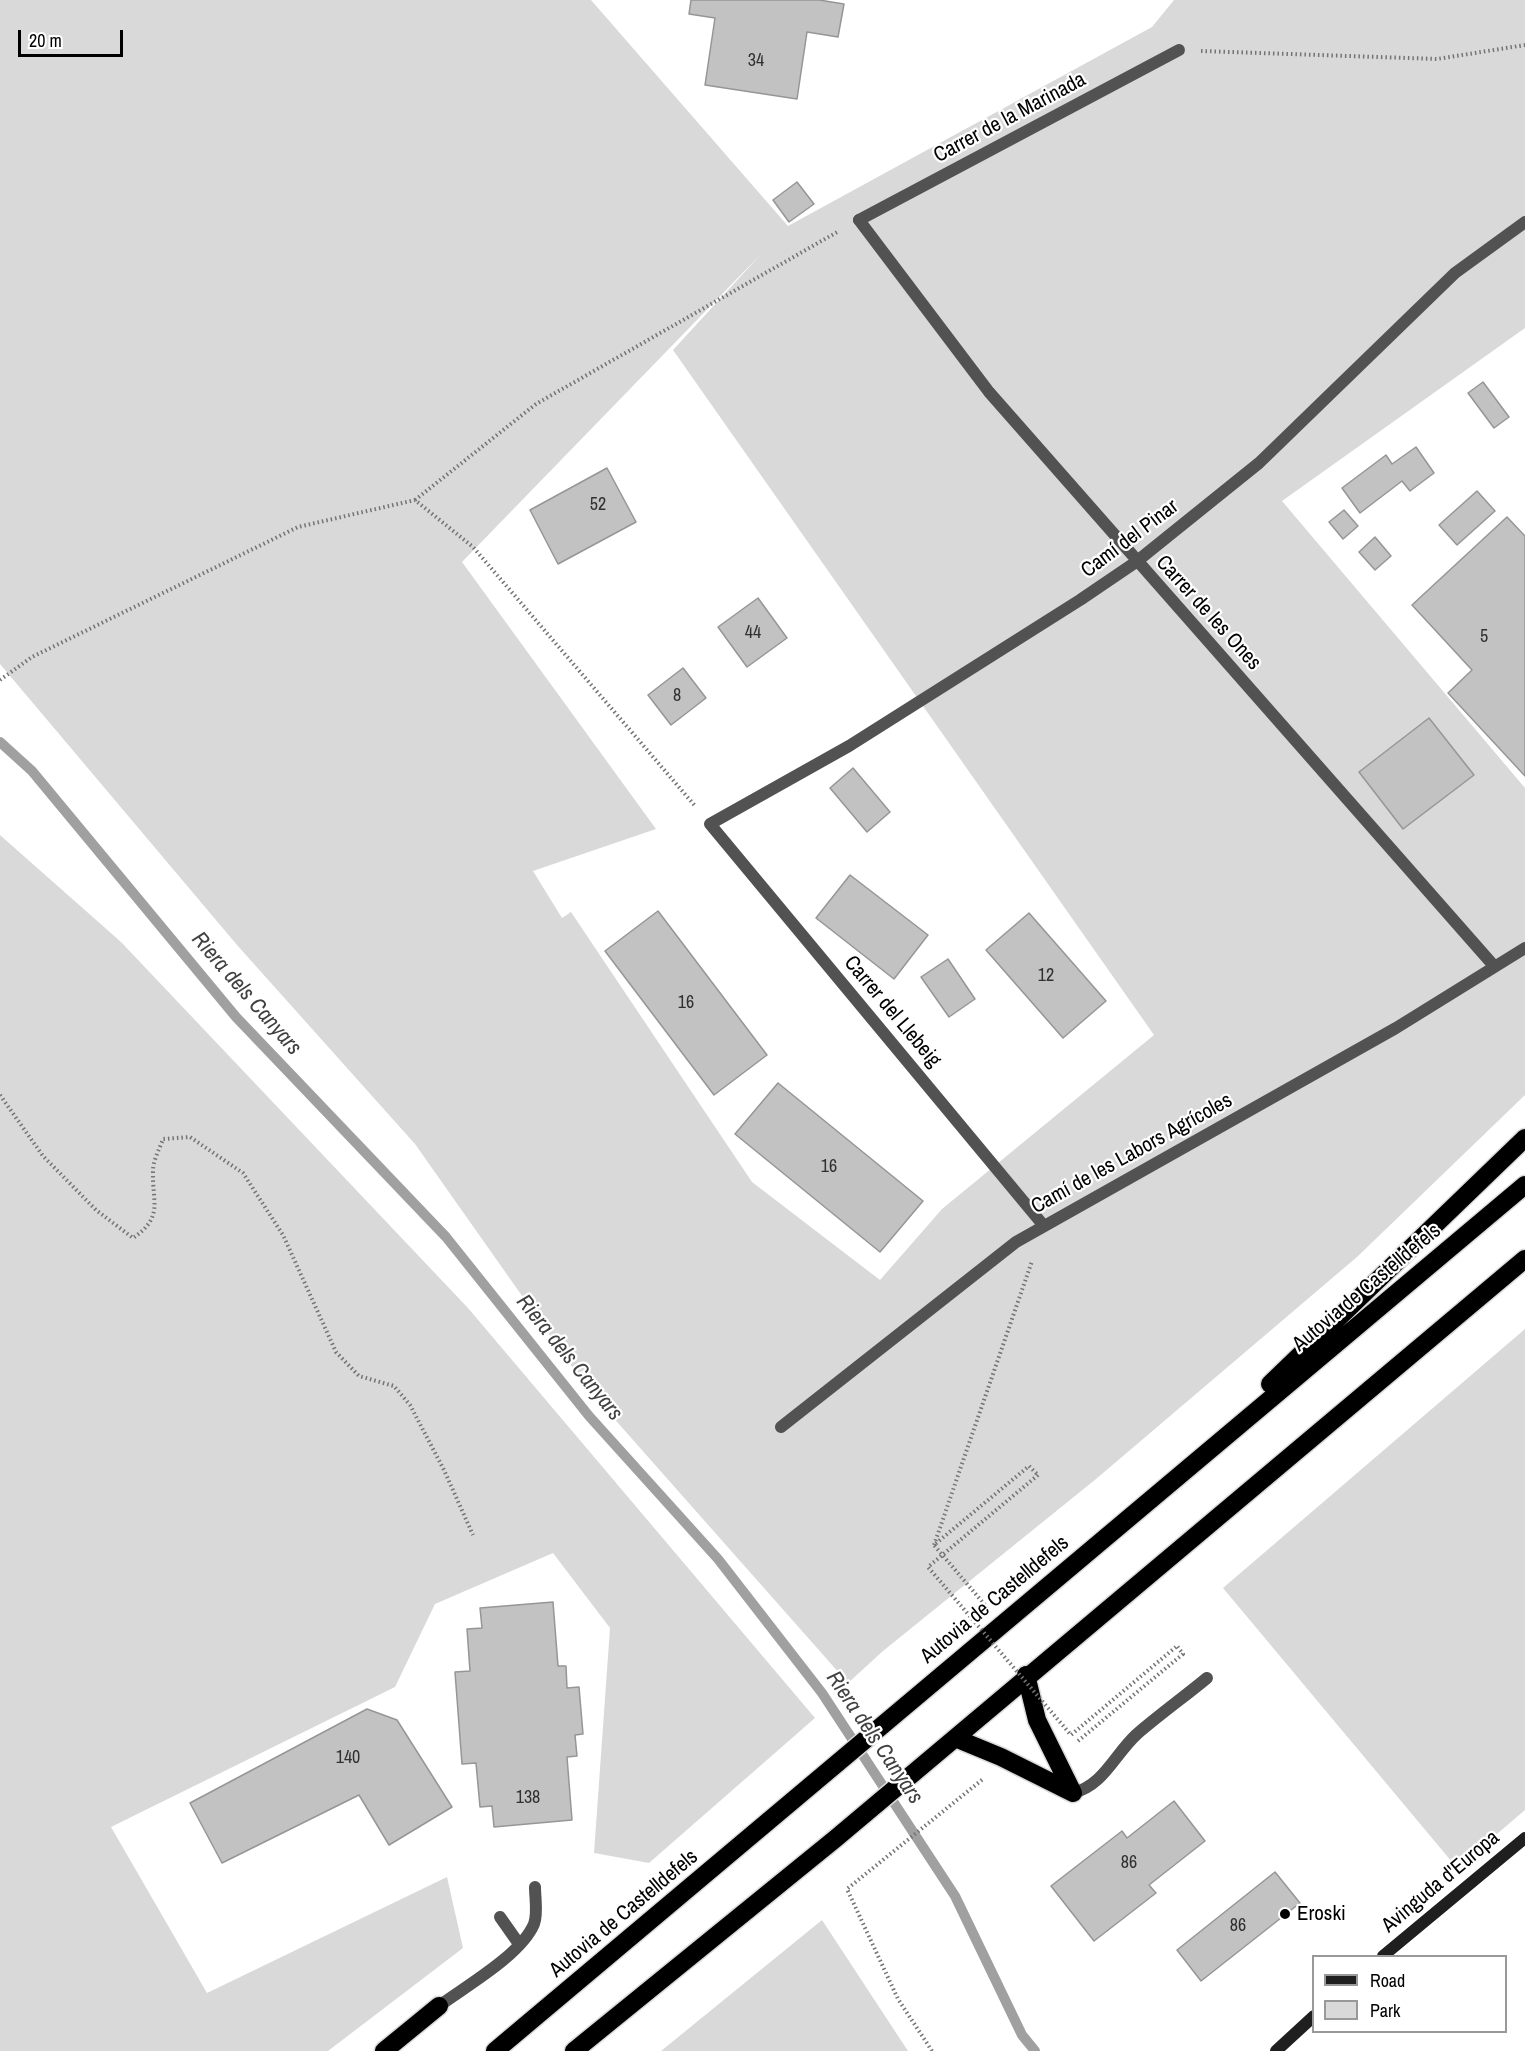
<!DOCTYPE html>
<meta charset="utf-8">
<style>
body{margin:0}
#map{position:relative;width:1525px;height:2051px;overflow:hidden;background:#fff;font-family:"Archivo Narrow",sans-serif}
canvas{display:block}
.legend{position:absolute;left:1312px;top:1955px;width:195px;height:78px;box-sizing:border-box;background:#fff;border:2px solid #999;margin:0;padding:8px 10px;list-style:none;font-size:18px;color:#000}
.legend li{display:flex;align-items:center;gap:12px;height:30px}
.legend b{width:30px;border:2px solid #999}
.scale{position:absolute;left:18px;top:30px;width:105px;height:27px;box-sizing:border-box;border:3px solid #000;border-top:0;padding-left:8px;font-size:18px;line-height:21px;white-space:nowrap;color:#000;-webkit-text-stroke:4px #fff;paint-order:stroke}
</style>
<div id="map">
<canvas width="1525" height="2051"></canvas>
<ul class="legend">
<li><b style="height:8px;background:#1f1f1f"></b>Road</li>
<li><b style="height:16px;background:#d9d9d9"></b>Park</li>
</ul>
<div class="scale">20 m</div>
</div>
<script>
const g = document.querySelector('canvas').getContext('2d');
g.lineJoin = 'round';
function paint(path, color) { g.fillStyle = color; g.fill(path, 'evenodd'); }
function strokePath(path, color, width, dash) { g.strokeStyle = color; g.lineWidth = width; g.lineCap = dash ? 'butt' : 'round'; g.setLineDash(dash || []); g.stroke(path); }
function label(font, color, halo, rows, align = 'center') {
  g.font = font + ' "Archivo Narrow",sans-serif'; g.lineWidth = 4.5; g.setLineDash([]); g.textBaseline = 'middle'; g.strokeStyle = halo; g.fillStyle = color; for (const [text, x, y, turn = 0] of rows) {
    g.save(); g.translate(x, y); g.rotate((+turn || 0) * Math.PI / 180); g.textAlign = isNaN(turn) ? turn : align; if (halo) g.strokeText(text, 0, 0); g.fillText(text, 0, 0); g.restore();
  }
}
const green = new Path2D(`
 M0,0H591L788,226L1152,27L1174,0H1525V328L1282,501L1525,788V1095L1357,1257L1096,1479L883,1651L848,1683L587,1388L415,1144L237,945L0,664ZM763,252L673,350L1154,1035L942,1209L880,1280L752,1182L571,912L562,918L533,871L656,829L462,562Z
 M0,835L121,942L468,1308L815,1718L649,1863L594,1853L610,1628L553,1553L435,1604L395,1687L111,1827L207,1993L447,1877L463,1948L328,2051H0Z
 M1525,1329V1810L1457,1868L1223,1588Z
 M822,1920L908,2051H661Z`);
const stream = new Path2D(`
 M0,742L32,771L236,1017L446,1237L589,1416L718,1559L822,1693L955,1896L1022,2035L1035,2051`);
const building = new Path2D(`
 M691,0H819L844,4L838,37L807,32L797,99L705,85L715,18L689,14Z
 M797,182L814,204L789,222L773,200Z
 M1483,382L1509,417L1494,428L1468,393Z
 M1416,447L1434,473L1410,491L1402,481L1360,513L1342,488L1386,455L1392,464Z
 M607,468L636,522L558,564L530,510Z
 M1477,491L1495,511L1457,545L1439,525Z
 M1344,510L1358,526L1343,539L1329,522Z
 M1507,517L1525,536V776L1448,693L1472,670L1412,605Z
 M1375,537L1391,556L1375,570L1359,552Z
 M758,598L787,638L747,667L718,627Z
 M683,668L706,698L671,725L648,695Z
 M1429,718L1474,775L1403,829L1359,772Z
 M853,768L890,812L867,832L830,788Z
 M850,875L928,935L894,979L816,918Z
 M658,911L767,1055L714,1095L605,951Z
 M1029,913L1106,1001L1063,1038L986,950Z
 M948,959L975,999L949,1017L921,977Z
 M778,1083L923,1201L880,1252L735,1134Z
 M553,1602L558,1666H566L567,1688L579,1687L583,1734L575,1735L577,1756L567,1757L572,1820L494,1827L492,1806L480,1807L476,1763L462,1764L455,1672L470,1671L467,1629L482,1628L480,1608Z
 M367,1709L397,1720L452,1807L389,1845L359,1795L222,1863L190,1803Z
 M1174,1801L1205,1841L1149,1885L1156,1893L1094,1941L1051,1886L1122,1831L1127,1838Z
 M1275,1872L1300,1903L1201,1981L1177,1950Z`);
const path = new Path2D(`
 M1201,51L1437,59L1525,45
 M415,500L536,404L839,231
 M0,680L32,657L298,527L415,500L473,547L696,807
 M0,1095L43,1156L96,1210L133,1238C164,1217 152,1202 153,1171C153,1160 160,1148 163,1139L190,1137L243,1173L283,1235L336,1352L359,1376L394,1386L410,1405L444,1470L473,1535
 M934,1545L1032,1261
 M985,1605L934,1545L1029,1466L1038,1475
 M1078,1741L1183,1654L1177,1646
 M932,2051L898,1999L847,1889L983,1779`);
const lane = new Path2D(`
 M859,220L1179,50
 M1073,1793C1104,1785 1114,1755 1137,1734C1159,1715 1184,1697 1207,1678
 M500,1917L519,1944
 M439,2006C466,1986 521,1955 534,1924C538,1914 535,1898 535,1887`);
const street = new Path2D(`
 M859,220L989,392L1494,966
 M1044,1226L710,824L849,746L1080,600L1136,562L1259,463L1455,273L1525,222
 M781,1427L1016,1242L1396,1028L1525,948`);
const secondary = new Path2D(`
 M1383,1956L1525,1838
 M1276,2051L1314,2016`);
const highway = new Path2D(`
 M1270,1384L1525,1138
 M1026,1675L1037,1720L1073,1793
 M955,1738L1001,1757L1073,1793
 M384,2051L439,2006
 M495,2051L1525,1185
 M574,2051L835,1839L1525,1259`);
const pathBridge = new Path2D(`
 M1038,1475L928,1567L1071,1735L1177,1646`);
const markers = [
 [1285,1914,6,"#000"]
];
const numberNames = [
 ["34",756,61],
 ["52",598,505],
 ["44",753,633],
 ["5",1484,637],
 ["8",677,696],
 ["12",1046,976],
 ["16",686,1003],
 ["16",829,1167],
 ["140",348,1758],
 ["138",528,1798],
 ["86",1129,1863],
 ["86",1238,1926]
];
const streetNames = [
 ["Carrer de la Marinada",1010,118,-28],
 ["Camí del Pinar",1130,539,-37],
 ["Carrer de les Ones",1208,613,48],
 ["Carrer del Llebeig",892,1012,50],
 ["Camí de les Labors Agrícoles",1132,1154,-29],
 ["Autovia de Castelldefels",1367,1288,-40],
 ["Autovia de Castelldefels",995,1600,-40],
 ["Avinguda d'Europa",1441,1882,-40],
 ["Autovia de Castelldefels",624,1914,-40]
];
const poiNames = [
 ["Eroski",1297,1914]
];
const waterNames = [
 ["Riera dels Canyars",246,994,49],
 ["Riera dels Canyars",569,1358,51],
 ["Riera dels Canyars",874,1738,56]
];
paint(green, '#d9d9d9');
strokePath(stream, '#a0a0a0', 10);
paint(building, '#c2c2c2');
strokePath(building, '#969696', 1.5);
strokePath(highway, '#dbdbdb', 21);
strokePath(path, '#747474', 4, [1.5, 3]);
strokePath(lane, '#525252', 12);
strokePath(street, '#525252', 12);
strokePath(secondary, '#1f1f1f', 12);
strokePath(highway, '#000', 18);
strokePath(pathBridge, '#747474', 4, [1.5, 3]);
for (const [x, y, r, color] of markers) { const dot = new Path2D(); dot.arc(x, y, r, 0, 2 * Math.PI); g.fillStyle = color; g.fill(dot); strokePath(dot, '#fff', 2); }
label('18px', '#303030', null, numberNames);
label('21px', '#000', '#fff', streetNames);
label('21px', '#000', '#fff', poiNames, 'left');
label('italic 22px', '#414141', '#fff', waterNames);
</script>
